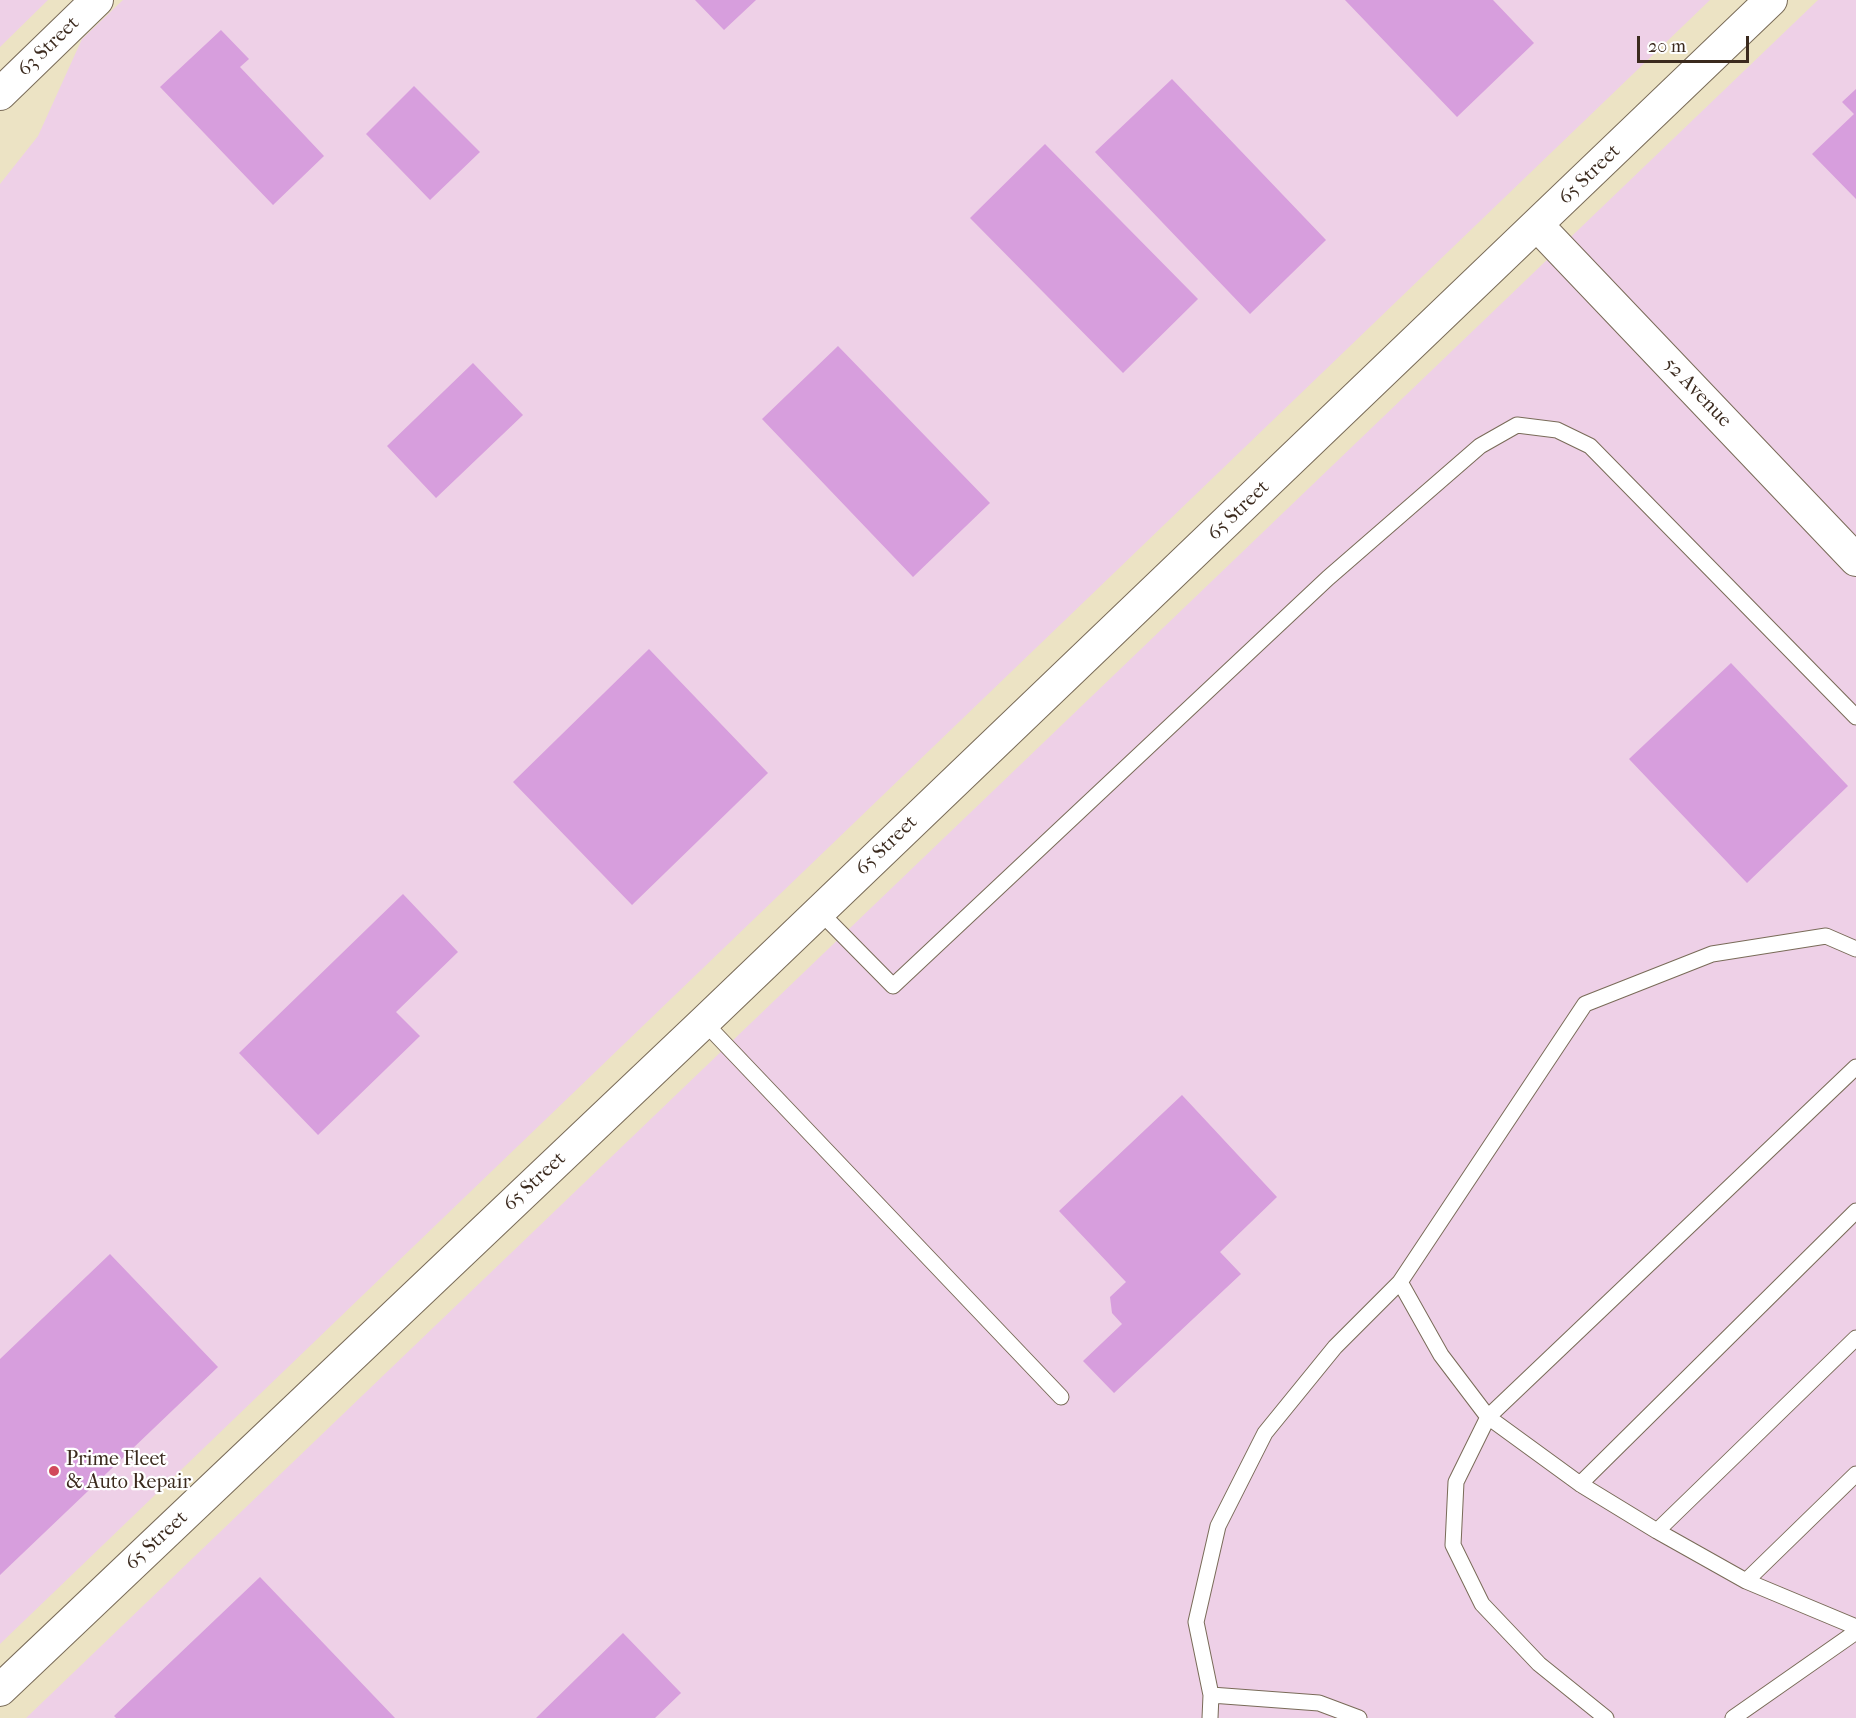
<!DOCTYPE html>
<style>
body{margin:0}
#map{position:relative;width:1856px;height:1718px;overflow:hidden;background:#ece3c4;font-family:"IM FELL French Canon",serif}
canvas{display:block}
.scale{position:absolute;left:1637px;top:36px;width:112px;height:27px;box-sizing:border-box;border:3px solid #3b2a1e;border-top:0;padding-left:8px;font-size:18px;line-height:21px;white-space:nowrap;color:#3b2a1e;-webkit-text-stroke:4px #fff;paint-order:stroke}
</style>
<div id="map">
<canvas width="1856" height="1718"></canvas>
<div class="scale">20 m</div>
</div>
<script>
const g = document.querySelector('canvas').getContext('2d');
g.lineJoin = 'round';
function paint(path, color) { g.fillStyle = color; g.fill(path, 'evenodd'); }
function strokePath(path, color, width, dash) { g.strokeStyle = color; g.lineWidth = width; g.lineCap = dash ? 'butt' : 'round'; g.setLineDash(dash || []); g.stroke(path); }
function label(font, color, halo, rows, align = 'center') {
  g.font = font + ' "IM FELL French Canon",serif'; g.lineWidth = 4.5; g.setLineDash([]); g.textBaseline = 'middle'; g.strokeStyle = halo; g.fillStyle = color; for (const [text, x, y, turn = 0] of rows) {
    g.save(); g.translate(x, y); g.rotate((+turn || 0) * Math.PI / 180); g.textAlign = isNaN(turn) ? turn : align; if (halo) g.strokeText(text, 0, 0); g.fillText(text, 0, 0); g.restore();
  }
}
const built = new Path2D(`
 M0,0H48L0,47Z
 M123,0H1710L0,1644V184L38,136L82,39Z
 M1818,0H1856V1718H26Z`);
const building = new Path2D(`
 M695,0H756L724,30Z
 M1345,0H1493L1534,43L1457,117Z
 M221,30L249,59L240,67L324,156L273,205L160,87Z
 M1172,79L1326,240L1250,314L1095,152Z
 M414,86L480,152L430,200L366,134Z
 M1856,89V199L1812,154L1854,114L1842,102Z
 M1045,144L1198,299L1123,373L970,218Z
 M838,346L990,503L913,577L762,419Z
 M473,363L523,415L436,498L387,446Z
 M649,649L768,773L632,905L513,782Z
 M1731,663L1848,786L1747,883L1629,759Z
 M403,894L458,952L396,1012L420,1036L318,1135L239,1053Z
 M1182,1095L1277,1197L1220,1252L1241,1274L1114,1393L1083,1361L1122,1324L1112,1313L1110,1297L1126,1282L1059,1211Z
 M110,1254L218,1367L0,1575V1359Z
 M260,1577L395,1718H116L114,1716Z
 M623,1633L681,1693L655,1718H536Z`);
const service = new Path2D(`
 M819,911L893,986L1328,578L1480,446L1517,425L1557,430L1590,446L1856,717
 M704,1022L1061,1397
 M1400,1282L1441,1355L1488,1417L1580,1484L1657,1531L1746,1581L1856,1627
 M1580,1484L1856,1211
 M1657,1531L1856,1338
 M1746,1581L1856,1474
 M1210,1718L1211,1695
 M1359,1718L1319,1703L1211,1695L1196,1622L1218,1526L1265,1433L1335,1347L1400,1282L1585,1004L1712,954L1826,936L1856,949
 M1606,1718L1539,1664L1482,1604L1453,1545L1456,1482L1488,1417L1856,1067
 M1733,1718L1856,1632`);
const minor = new Path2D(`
 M0,94L97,0
 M1538,226L1856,560
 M0,1690L704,1022L1771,0`);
const markers = [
 [54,1471,6,"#d1495b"]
];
const streetNames = [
 ["63 Street",49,47,-44],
 ["65 Street",1590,175,-44],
 ["52 Avenue",1697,393,46],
 ["65 Street",1239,511,-44],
 ["65 Street",887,846,-44],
 ["65 Street",535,1182,-43],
 ["65 Street",157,1541,-43]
];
const poiNames = [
 ["Prime Fleet",66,1460],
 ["& Auto Repair",66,1483]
];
paint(built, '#eed0e7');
paint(building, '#d79edd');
strokePath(service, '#796b58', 17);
strokePath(minor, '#796b58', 34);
strokePath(service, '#fff', 15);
strokePath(minor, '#fff', 32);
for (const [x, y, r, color] of markers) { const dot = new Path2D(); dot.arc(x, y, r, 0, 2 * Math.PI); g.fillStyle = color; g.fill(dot); strokePath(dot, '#fff', 2); }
label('20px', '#3b2a1e', '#fff', streetNames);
label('20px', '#3b2a1e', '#fff', poiNames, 'left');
</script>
